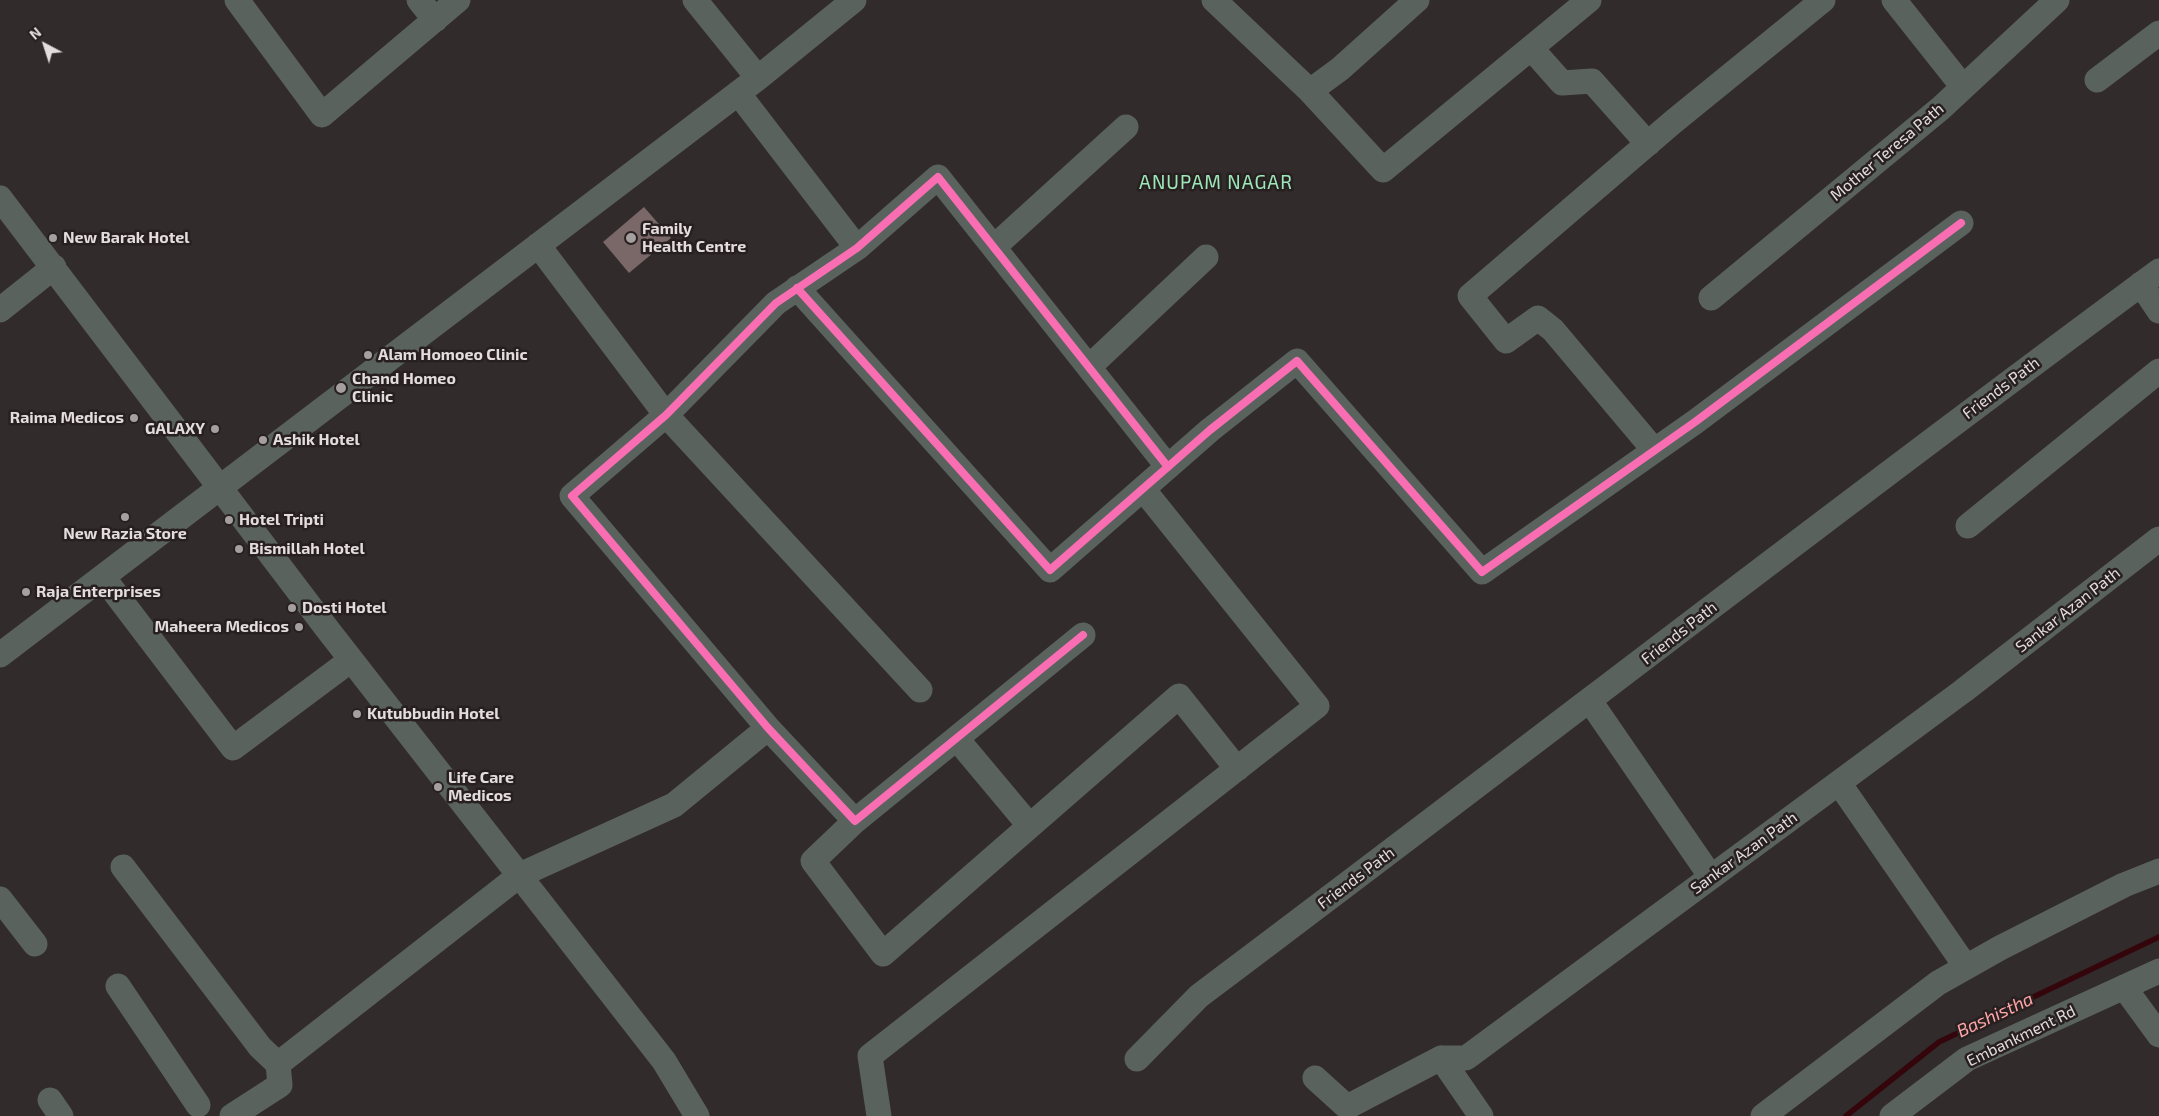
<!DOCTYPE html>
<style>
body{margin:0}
#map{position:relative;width:2159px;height:1116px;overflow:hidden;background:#312b2b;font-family:"Exo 2",sans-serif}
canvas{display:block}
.north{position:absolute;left:20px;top:20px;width:50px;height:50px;-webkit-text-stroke:4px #282020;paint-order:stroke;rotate:320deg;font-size:14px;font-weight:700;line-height:20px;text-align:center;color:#e3dddd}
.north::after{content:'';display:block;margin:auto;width:18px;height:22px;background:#e3dddd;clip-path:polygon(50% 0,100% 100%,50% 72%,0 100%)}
</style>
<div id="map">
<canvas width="2159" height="1116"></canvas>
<div class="north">N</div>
</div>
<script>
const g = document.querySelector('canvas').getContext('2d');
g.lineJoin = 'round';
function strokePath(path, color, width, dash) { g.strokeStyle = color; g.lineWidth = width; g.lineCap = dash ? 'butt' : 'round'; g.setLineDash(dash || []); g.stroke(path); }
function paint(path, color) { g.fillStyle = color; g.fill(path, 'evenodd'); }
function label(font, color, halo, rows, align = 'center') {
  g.font = font + ' "Exo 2",sans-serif'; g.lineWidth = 5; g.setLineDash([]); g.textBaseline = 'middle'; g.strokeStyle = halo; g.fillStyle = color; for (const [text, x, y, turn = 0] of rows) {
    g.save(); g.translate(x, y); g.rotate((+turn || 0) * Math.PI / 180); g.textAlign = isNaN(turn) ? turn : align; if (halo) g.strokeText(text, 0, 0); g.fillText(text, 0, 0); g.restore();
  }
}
const stream = new Path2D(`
 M1846,1116L1939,1042L2159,937`);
const building = new Path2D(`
 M644,207L671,238L629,273L603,242Z`);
const minor = new Path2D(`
 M237,0L322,115L458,0
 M419,0L435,20
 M695,0L758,78
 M1214,0L1310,91
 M1417,0L1340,69L1310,91L1383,170L1589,0
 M1894,0L1963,87
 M1531,48L1562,83L1592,81L1648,144
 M2097,80L2159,33
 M738,93L857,248
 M0,198L328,630L664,1061L697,1116
 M538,245L666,415L920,690
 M994,247L1126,127
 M2141,284L2159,311
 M797,288L1050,570L1210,430L1297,361L1482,572L1695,422L1961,223
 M1711,298L1941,108L2057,0
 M0,310L54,267
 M1089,367L1206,257
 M1654,450L1553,330L1538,318L1506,341L1470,296L1673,122L1823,0
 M1968,526L2159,371
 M103,577L233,748L351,660
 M1083,635L855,821L768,728L572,496L666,415L776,303L857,248L938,177L1168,467
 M0,655L758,78L854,0
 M1590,701L1711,877
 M957,739L1029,825
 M1839,783L1966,967
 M855,821L813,861L883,954L1179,696L1237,769
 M123,867L260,1047L278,1064
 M0,899L35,944
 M118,986L198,1105
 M2124,987L2159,1035
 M1441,1058L1481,1116
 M1137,1059L1199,996C1520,755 1836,509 2159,271
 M1315,1078L1347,1107L1441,1058H1466L1963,691L2159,539
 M50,1100L61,1116
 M232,1116L280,1085L278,1064L520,875L674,805L768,728
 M879,1116L870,1056L1317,706L1143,489
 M1763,1116L1938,983L2000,948L2124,885L2159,871
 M1892,1116L1967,1059L2159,971`);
const cycleway = new Path2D(`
 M797,288L1050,570L1210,430L1297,361L1482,572L1695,422L1961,223
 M1083,635L855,821L768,728L572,496L666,415L776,303L857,248L938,177L1168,467`);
const markers = [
 [53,238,5,"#a59f9f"],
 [631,238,6,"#a59f9f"],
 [368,355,5,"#a59f9f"],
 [341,388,6,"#a59f9f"],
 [134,418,5,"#a59f9f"],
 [215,429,5,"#a59f9f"],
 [263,440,5,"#a59f9f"],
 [125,517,5,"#a59f9f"],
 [229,520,5,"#a59f9f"],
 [239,549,5,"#a59f9f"],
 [26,592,5,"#a59f9f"],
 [292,608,5,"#a59f9f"],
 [299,627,5,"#a59f9f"],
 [357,714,5,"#a59f9f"],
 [438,787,5,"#a59f9f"]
];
const streetNames = [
 ["Mother Teresa Path",1887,152,-40],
 ["Friends Path",2001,388,-37],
 ["Sankar Azan Path",2068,610,-38],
 ["Friends Path",1679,633,-38],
 ["Sankar Azan Path",1744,853,-36],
 ["Friends Path",1356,878,-37],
 ["Embankment Rd",2021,1036,-26]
];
const poiNames = [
 ["Family",642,229],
 ["Health Centre",642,247],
 ["New Barak Hotel",63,238],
 ["Alam Homoeo Clinic",378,355],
 ["Chand Homeo",352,379],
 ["Clinic",352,397],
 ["Raima Medicos",124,418,"right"],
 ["GALAXY",205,429,"right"],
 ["Ashik Hotel",273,440],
 ["Hotel Tripti",239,520],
 ["New Razia Store",125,534,"center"],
 ["Bismillah Hotel",249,549],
 ["Raja Enterprises",36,592],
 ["Dosti Hotel",302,608],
 ["Maheera Medicos",289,627,"right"],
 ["Kutubbudin Hotel",367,714],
 ["Life Care",448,778],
 ["Medicos",448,796]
];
const waterNames = [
 ["Bashistha",1995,1015,-25]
];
const quarterNames = [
 ["ANUPAM NAGAR",1216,183]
];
strokePath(stream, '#35050c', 5.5);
paint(building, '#7a6868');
strokePath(minor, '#5a625d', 25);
strokePath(cycleway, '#f96db3', 8);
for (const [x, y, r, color] of markers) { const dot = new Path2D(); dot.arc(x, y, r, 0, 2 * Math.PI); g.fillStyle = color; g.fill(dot); strokePath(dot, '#282020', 2); }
label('16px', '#e3dddd', '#282020', streetNames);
label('bold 16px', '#e3dddd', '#282020', poiNames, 'left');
label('italic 18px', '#ffa6a8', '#282020', waterNames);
g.letterSpacing = '1px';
label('19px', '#9ce8b9', '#282020', quarterNames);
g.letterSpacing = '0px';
</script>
